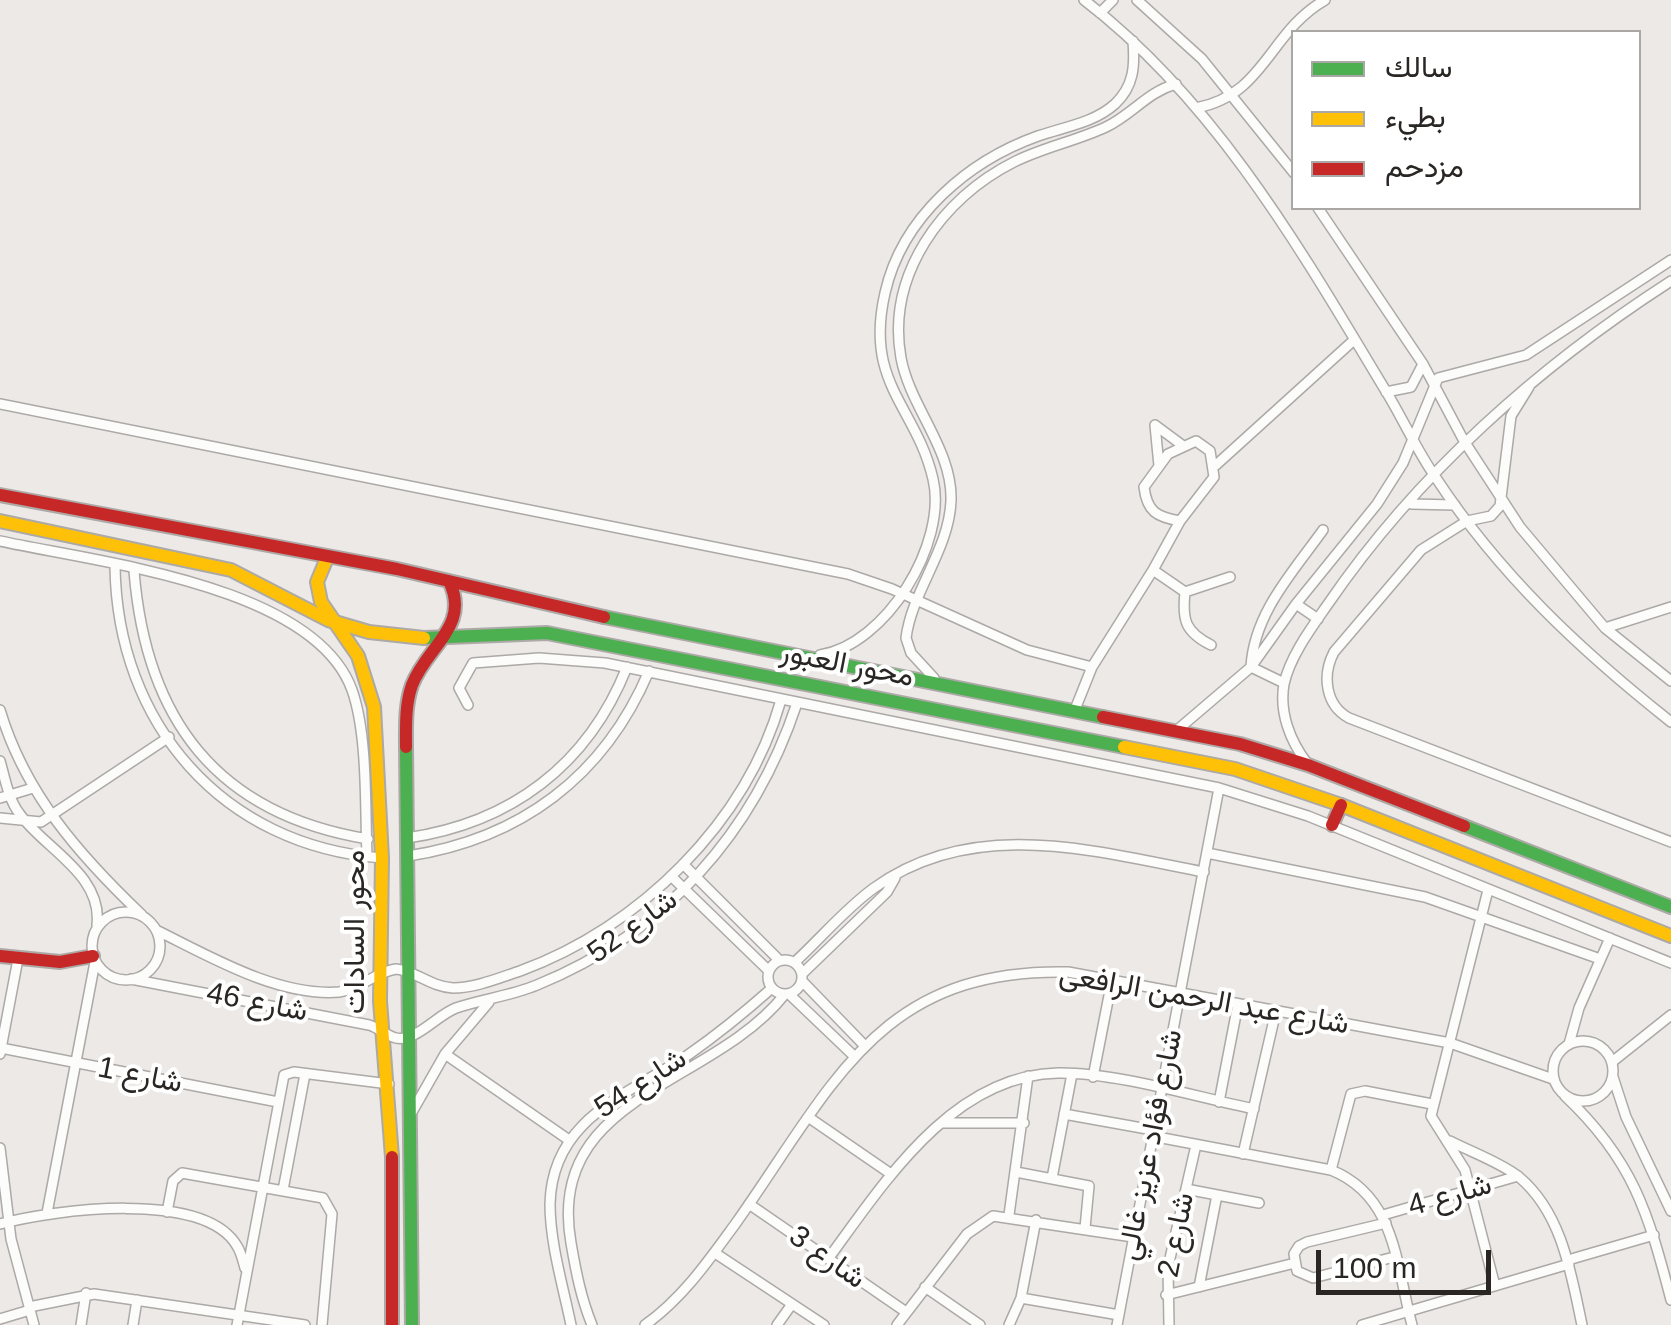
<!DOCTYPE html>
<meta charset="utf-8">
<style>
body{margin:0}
#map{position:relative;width:1671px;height:1325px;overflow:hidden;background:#ece9e6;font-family:Helvetica,Vazirmatn,sans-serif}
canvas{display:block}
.legend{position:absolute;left:1291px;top:30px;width:350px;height:180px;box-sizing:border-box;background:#fff;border:2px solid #a9a8a7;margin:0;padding:12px 18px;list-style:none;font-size:30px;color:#292624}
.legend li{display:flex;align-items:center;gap:20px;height:50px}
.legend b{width:50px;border:2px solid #a9a8a7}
.scale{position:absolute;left:1316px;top:1250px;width:175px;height:45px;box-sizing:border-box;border:5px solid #292624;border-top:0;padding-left:12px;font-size:30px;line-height:35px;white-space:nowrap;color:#292624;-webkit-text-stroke:8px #fff;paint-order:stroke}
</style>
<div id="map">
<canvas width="1671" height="1325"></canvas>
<ul class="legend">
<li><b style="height:12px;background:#4caf50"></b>سالك</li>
<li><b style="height:12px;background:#ffc107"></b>بطيء</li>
<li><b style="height:12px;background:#c62828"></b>مزدحم</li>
</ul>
<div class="scale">100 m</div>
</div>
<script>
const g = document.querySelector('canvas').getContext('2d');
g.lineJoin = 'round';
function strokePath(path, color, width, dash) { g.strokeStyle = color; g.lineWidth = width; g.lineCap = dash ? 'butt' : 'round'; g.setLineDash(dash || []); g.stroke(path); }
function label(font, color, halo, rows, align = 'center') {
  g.font = font + ' Helvetica,Vazirmatn,sans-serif'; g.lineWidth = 8; g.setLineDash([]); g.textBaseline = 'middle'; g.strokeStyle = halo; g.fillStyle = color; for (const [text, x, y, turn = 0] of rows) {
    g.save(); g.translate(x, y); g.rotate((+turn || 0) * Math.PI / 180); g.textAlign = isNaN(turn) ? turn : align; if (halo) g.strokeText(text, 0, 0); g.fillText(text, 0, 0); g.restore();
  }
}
const street = new Path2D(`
 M1084,0C1217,102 1302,252 1387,393C1404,421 1417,451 1436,478C1500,575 1580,650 1671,722
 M1137,0L1202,59L1294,173
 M1100,13L1113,0
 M1196,108C1265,95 1269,32 1325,0
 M1318,208L1423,364L1464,441L1520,527L1605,628L1671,681
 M1529,387L1511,416L1500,506L1491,516L1467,521L1421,550L1334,652C1322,675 1325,705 1349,718L1671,842
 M1386,392L1411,387L1423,364
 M0,404L848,574L892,589L1027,650L1092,667
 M1216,465L1354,340
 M1159,466L1155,425L1182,445
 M1411,504L1455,505
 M0,541C96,562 314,585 352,690C368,735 365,809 367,857
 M115,566C117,723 222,846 382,858
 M1153,570L1180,521L1214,477L1210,451L1196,441L1168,454L1144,487C1147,512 1157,517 1180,521
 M134,571C146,719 216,814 368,839
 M1185,592C1182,620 1185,632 1211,645
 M1296,604L1318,619
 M1605,628L1671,607
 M820,655C886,645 948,543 933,479C916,406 864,384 885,293C902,217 968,161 1038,136C1064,127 1094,123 1115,104C1134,86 1135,66 1133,41
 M934,678L911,653L906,638C912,591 949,550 951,501C953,450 910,407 901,358C886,275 942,198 1014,162C1044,147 1076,141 1106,127C1133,114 1147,92 1176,84
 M1284,683L1251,667C1254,613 1293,572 1323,530
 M468,705L459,688L473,663L539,658L605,663L1219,788L1308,816L1671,963
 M0,710C25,794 80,856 142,915
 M1074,712L1092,667L1153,570L1185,592L1230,577
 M1176,731L1251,667L1296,604L1377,504L1403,463L1438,378L1526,355L1671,260
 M0,761C5,778 8,798 19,813C43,848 103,874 97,925
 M1307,763C1290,741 1279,712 1284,684C1290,656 1312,627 1328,604C1417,474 1539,366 1671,281
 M0,798L33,788
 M0,818L41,822L169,737
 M407,838C511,823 588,765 627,667
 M1207,853L1425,897L1600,959
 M408,856C520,839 604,777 649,671
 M683,864L779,960
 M671,876L769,971
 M1488,890L1431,1116L1465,1170L1495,1286
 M92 946a34 34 0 1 1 68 0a34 34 0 1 1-68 0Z
 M156,930C209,956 278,997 339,992C361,989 375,972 396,969C416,971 431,987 453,988C475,988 499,978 520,971C639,928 746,823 781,700
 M768 977a17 17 0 1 1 34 0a17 17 0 1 1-34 0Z
 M795,962C821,938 845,909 874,888C974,816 1094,851 1204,872
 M802,974L887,892L895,878
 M131,979L369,1025C379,1028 387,1036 396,1038C416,1042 437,1015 456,1008C483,999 510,996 537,985C665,933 754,833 797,703
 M802,981L864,1045
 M789,994L855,1057
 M1553 1071a30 30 0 1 1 60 0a30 30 0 1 1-60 0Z
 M1569,1044L1579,1008L1610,938
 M1,1048L278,1102
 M0,1054L18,959
 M445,1054L569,1140
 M1612,1062L1671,1015
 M1093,1077L1112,980
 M1613,1077L1626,1117L1671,1211
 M1565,1096C1633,1160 1648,1212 1671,1300
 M1219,1102L1238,1004
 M412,1112L445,1054L489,1002
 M1064,1114L1153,1130
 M811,1119L891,1174
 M943,1123H1024
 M1152,1136L1331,1170C1396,1196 1396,1265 1412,1325
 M1450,1141C1471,1152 1500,1162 1519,1177C1562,1213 1571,1273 1582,1325
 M0,1148L11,1239L34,1325
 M1243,1154L1276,1011
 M1331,1170L1351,1094L1365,1091L1432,1104
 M1016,1172L1089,1186L1085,1228
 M1052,1178L1072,1074
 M1186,1189L1259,1203
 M283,1190L305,1074
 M749,1204L906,1312
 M167,1212L173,1181L182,1173L323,1198L332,1214L322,1325
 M47,1213L95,962
 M1009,1215L1028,1076
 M1383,1215L1518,1176
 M1386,1223L1307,1242L1299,1246L1294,1254L1297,1271L1313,1278L1394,1257
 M0,1224C52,1210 204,1189 237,1246C241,1252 243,1261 245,1268
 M715,1253L824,1325
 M828,1259C884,1183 952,1075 1058,1073C1115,1072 1196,1097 1254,1109
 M1568,1260L1654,1235
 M925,1287L980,1325
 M1199,1287L1217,1195
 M1166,1295L1295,1263
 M1021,1298L1119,1315
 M29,1307L94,1294L305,1325
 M0,1319L30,1310
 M81,1325L86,1293
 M133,1325L137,1300
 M237,1325L284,1075L294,1072L389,1084
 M571,1325C563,1286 550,1243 550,1204C552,1118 628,1095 688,1055C718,1034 745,1012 772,988
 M592,1325C581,1298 576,1272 571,1243C545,1095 712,1087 785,994
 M645,1325C683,1298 709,1260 736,1223C833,1086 878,968 1068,972L1450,1043L1553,1079
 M777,1325L792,1304
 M897,1325L967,1234L993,1216L1133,1237
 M1009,1325L1021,1298L1036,1220
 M1117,1325L1219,788
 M1169,1325L1168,1267L1196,1145
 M1362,1325L1569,1264`);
const fast = new Path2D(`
 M604,617L1103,717
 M424,638L547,633L1124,747
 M406,747L412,1325
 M1464,826L1671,907`);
const slow = new Path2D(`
 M0,521L231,570L328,620L369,632L424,638
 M327,558L317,582L321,602L358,656L374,707L382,858L380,1001L392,1157
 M1124,747L1235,769L1341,805L1671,936`);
const jam = new Path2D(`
 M0,495L397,569L604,617
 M1103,717L1240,744L1308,765L1464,826
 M406,747C406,726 405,705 412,685C427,646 471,626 449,581
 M1332,825L1341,805
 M0,956L60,962L93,956
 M392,1157V1325`);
const streetNames = [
 ["محور العبور",847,665,11],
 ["شارع 52",633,927,-36],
 ["محور السادات",356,932,-90],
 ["شارع عبد الرحمن الرافعى",1204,1000,10],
 ["شارع 46",257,1003,11],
 ["شارع 1",140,1076,11],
 ["شارع 54",641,1084,-33],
 ["شارع فؤاد عزيز غالي",1151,1145,-79],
 ["شارع 4",1450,1196,-16],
 ["شارع 2",1177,1235,-79],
 ["شارع 3",827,1258,35]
];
strokePath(street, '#aca9a7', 12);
strokePath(fast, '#aca9a7', 16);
strokePath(slow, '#aca9a7', 16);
strokePath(jam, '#aca9a7', 16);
strokePath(street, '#fcfcfb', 9);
strokePath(fast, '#4caf50', 12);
strokePath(slow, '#ffc107', 12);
strokePath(jam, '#c62828', 12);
label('30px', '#292624', '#fff', streetNames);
</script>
